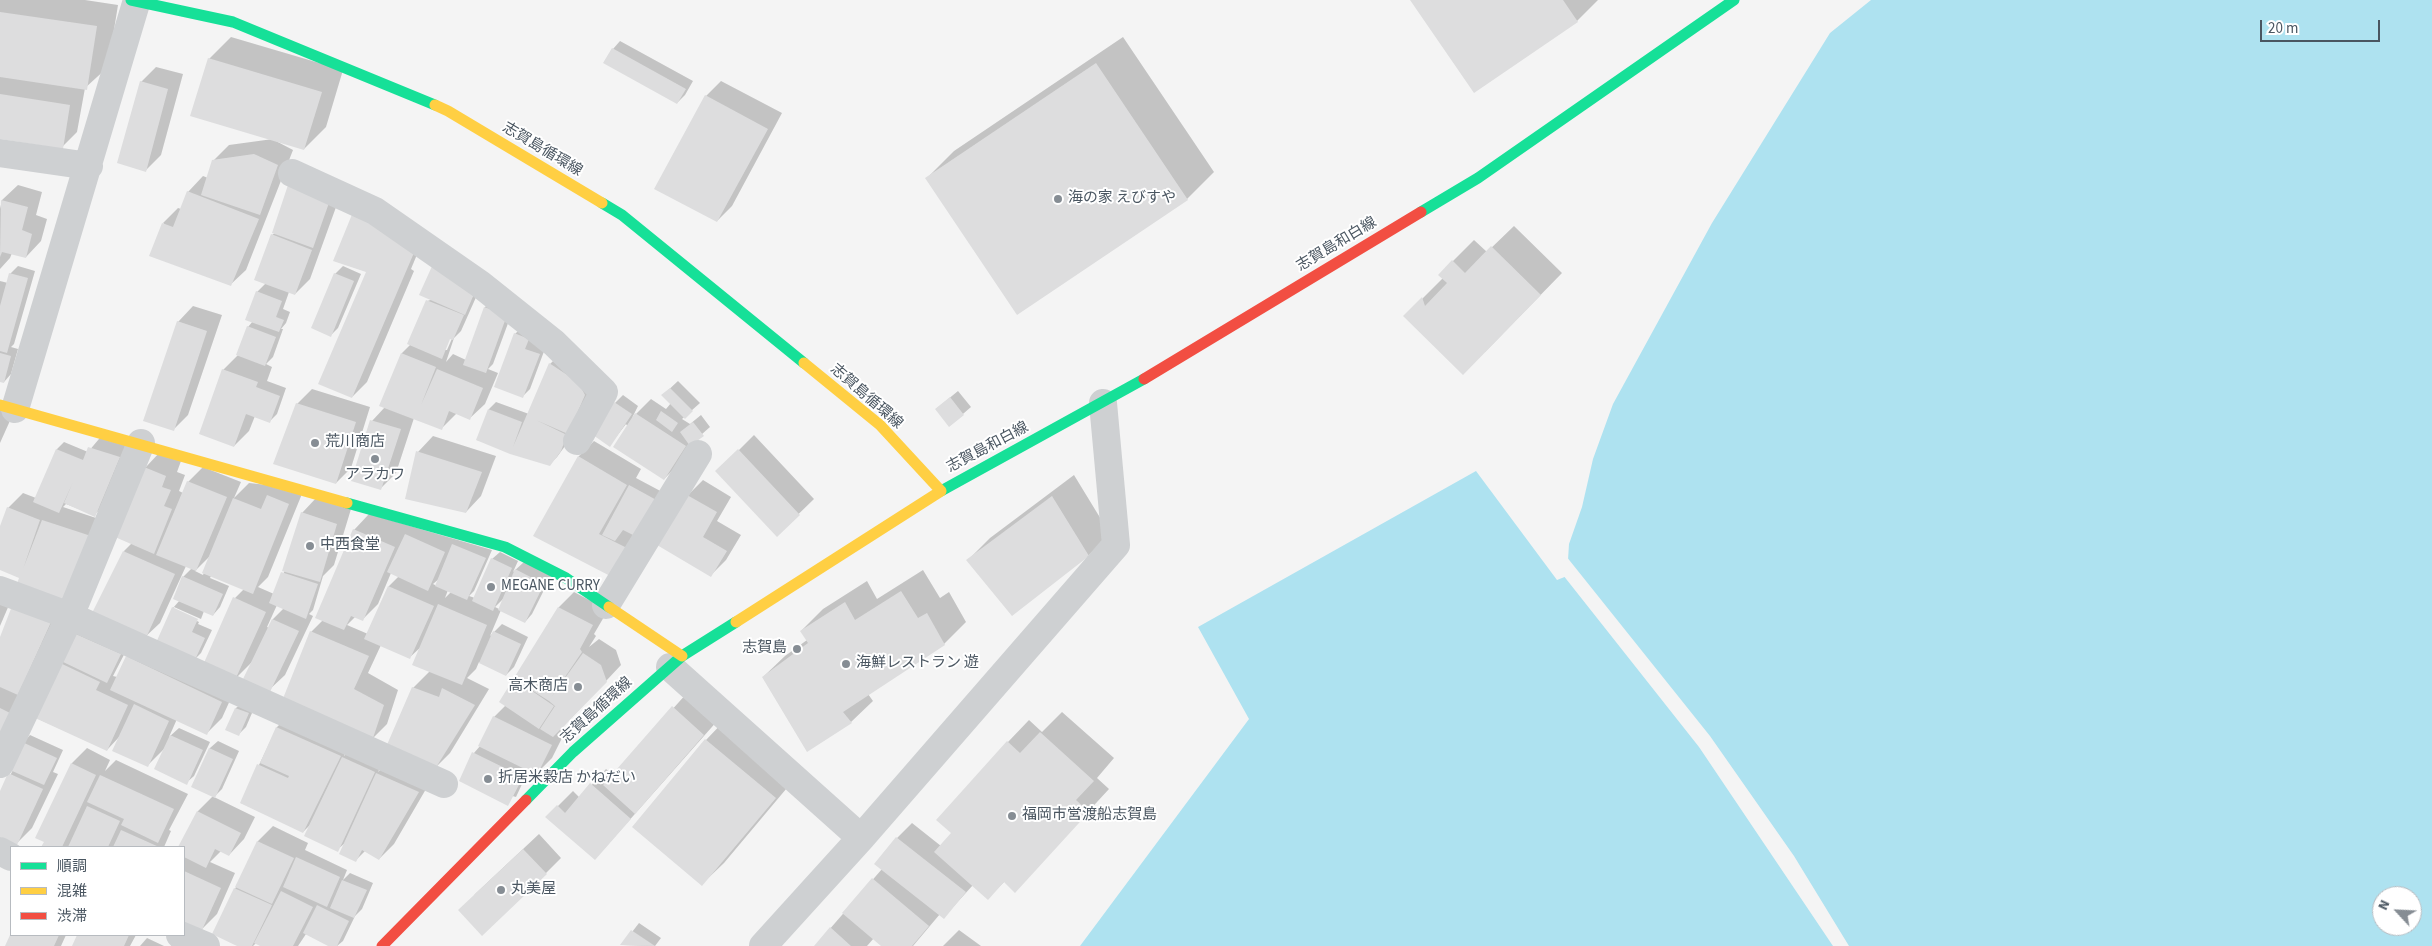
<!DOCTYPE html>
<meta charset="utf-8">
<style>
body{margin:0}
#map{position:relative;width:2432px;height:946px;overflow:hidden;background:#f4f4f4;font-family:"Source Sans 3","Noto Sans JP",sans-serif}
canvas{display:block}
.legend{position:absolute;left:10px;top:846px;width:175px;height:90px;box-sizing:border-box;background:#fff;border:1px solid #b7bbc0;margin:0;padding:6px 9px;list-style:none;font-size:15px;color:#4a5661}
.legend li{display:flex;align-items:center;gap:10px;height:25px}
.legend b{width:25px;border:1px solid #b7bbc0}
.north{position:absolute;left:2372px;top:886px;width:50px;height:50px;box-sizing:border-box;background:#fff;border:1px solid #b7bbc0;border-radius:50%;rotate:295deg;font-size:14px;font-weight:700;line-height:20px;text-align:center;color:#4a5661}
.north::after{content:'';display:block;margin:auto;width:18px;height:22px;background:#868d94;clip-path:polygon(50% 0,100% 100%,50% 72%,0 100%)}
.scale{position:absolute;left:2260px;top:20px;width:120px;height:22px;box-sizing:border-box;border:2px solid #4a5661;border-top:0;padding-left:6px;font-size:15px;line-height:18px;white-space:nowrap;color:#4a5661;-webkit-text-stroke:4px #fff;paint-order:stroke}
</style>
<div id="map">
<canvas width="2432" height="946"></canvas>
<ul class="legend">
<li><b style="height:6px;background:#16e098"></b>順調</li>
<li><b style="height:6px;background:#ffcf43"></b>混雑</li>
<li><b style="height:6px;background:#f24e42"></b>渋滞</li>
</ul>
<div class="north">N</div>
<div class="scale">20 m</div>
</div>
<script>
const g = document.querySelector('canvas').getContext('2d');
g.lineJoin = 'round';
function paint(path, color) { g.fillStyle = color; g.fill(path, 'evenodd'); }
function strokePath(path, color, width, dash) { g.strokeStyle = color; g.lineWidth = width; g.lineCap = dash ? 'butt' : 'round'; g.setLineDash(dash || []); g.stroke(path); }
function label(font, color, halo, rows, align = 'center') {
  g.font = font + ' "Source Sans 3","Noto Sans JP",sans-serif'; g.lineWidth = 4; g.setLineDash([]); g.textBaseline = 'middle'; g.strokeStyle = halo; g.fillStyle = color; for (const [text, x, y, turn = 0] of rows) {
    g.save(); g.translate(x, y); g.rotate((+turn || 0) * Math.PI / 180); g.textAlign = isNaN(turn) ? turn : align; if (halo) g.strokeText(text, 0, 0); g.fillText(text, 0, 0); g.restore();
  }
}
const water = new Path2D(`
 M1871,0H2432V946H1080L1249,719L1198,627L1476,471L1557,580L1567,576L1569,544L1582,507L1593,459L1613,404L1712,223L1830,33ZM2382,896H2412V926H2382Z`);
const pier = new Path2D(`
 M1566,556L1710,736L1794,856L1849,946H1833L1699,747L1563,575Z`);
const shadow = new Path2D(`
 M0,0H85L118,5L108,67L85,88L77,132L62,147L0,138Z
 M1412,0H1598L1577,21Z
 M231,37L343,70L326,127L304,149L274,140L293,150L246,270L230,285L163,223L178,208L181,209L188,192L203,176L208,178L213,161L229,145L273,139L209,59Z
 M1123,37L1214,172L1187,199L1018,313L927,178L954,151Z
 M620,41L693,81L685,95L677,103L613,49Z
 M156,67L183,74L161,155L146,170L141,82Z
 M721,81L782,113L732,206L717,221L706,96Z
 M18,185L42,192L36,215L47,219L41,241L26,257L12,253L10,258L0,269V209L2,200Z
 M344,185L310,279L295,294L289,292L283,309L290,312L286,323L281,329H283L273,357L266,364L272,367L267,381L286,388L277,414L270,421L255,416L249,431L234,446L223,370L238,355L248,327L253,321L257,292L266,283L272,235Z
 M1514,226L1562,273L1485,352L1405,316L1443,278L1453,261L1474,240L1487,252Z
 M423,240L411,269L414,271L367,382L352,397L367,272Z
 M18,266L35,271L14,344L11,347L18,349L11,374L4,382L0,381V281L8,283L10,274Z
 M343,266L361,274L338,328L331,335L335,274Z
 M481,286L461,331L454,338L446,362L453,354L466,360L485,307L492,300L514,307L493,364L488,369L498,373L485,404L469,419L457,413L441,429L414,418L396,473L381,488L372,421L385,407L381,406L402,353L410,345L427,301ZM452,333L454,334L447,350H444Z
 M193,306L222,315L188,415L173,430L178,322Z
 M523,326L546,346L530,389L523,396L515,334Z
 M565,349L600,379L568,442L557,457L549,465L477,440L489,409L496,402L529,414L550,364Z
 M678,381L700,403L682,419L690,424L701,415L710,427L693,442L679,464L664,479L626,424L610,445L595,435L615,403L623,395L638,406L632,418L651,399L666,409L671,403L663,395Z
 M312,389L370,407L351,468L336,483L297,404Z
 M958,391L971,407L949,426L936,409Z
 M0,408L13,414L0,443Z
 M104,433L134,442L110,500L94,515L66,504L63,507L105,521L76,589L21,577L0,569V530L8,508L23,493L36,498L57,449L64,442L88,452Z
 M754,435L814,499L777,535L717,472Z
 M433,436L496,456L481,496L466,512L418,452Z
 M594,441L641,469L636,478L666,494L629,562L553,544L563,484L579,456Z
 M160,452L181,461L177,472L185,475L179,491L183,493L188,482L203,467L241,482L234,498L249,483L304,489L268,577L258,587L274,594L285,570L302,513L317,497L351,509L334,565L323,576L313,610L309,614L313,616L285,675L269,690L253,661L235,679V598L244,589L211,576L210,578L229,586L220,607L213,615L204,611L201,619L174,607V610L199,622L198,624L212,630L201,653L193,661L173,608L180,600L183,577L192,568L186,566L160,623L144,638L124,551L132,543L145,468ZM211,555L203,575L195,571ZM277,605L284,608L273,619L269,628L267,627Z
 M1074,475L1110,534L1089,555L968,560L990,538Z
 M703,480L731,497L717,521L741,535L726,560L711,575L688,495Z
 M369,514L492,550L474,591L469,596L475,598L492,559L500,552L518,561L513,572L524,562L551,576L532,614L525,622L501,610L490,636L502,624L528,637L514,667L506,675L479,662L476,669L467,678L489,689L450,753L435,768L413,688L430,671L422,646L409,658L381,645L368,673L398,690L387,724L372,739L311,632L323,620L354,530ZM391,573L399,576L389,586L368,634L347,625L356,616L363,619L378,604ZM440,578L437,586L433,584ZM448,590L451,592L445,598ZM504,598L499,609L495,607Z
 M923,570L940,598L949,592L966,622L944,644L868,694L873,701L851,722L763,677L785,656L807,640L801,631L823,609L867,581L877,599Z
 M0,585L15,591L0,626Z
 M574,592L608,610L594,634L596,636L589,647L599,639L616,650L621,665L562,728L566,730L552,758L537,773L529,769L516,797L460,781L474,753L480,746L494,717L506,705L517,678L559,607Z
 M57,614L26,699L0,750V639Z
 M72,632L128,647L113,676L117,677L127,657L236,687L222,718L207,733L177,719L169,737L179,728L210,742L194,776L186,783L165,748L147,766L120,736L107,750L34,717Z
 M688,692L719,719L595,859L547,817L573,791L580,798L606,769L613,775Z
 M244,701L255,706L246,727L239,734L227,729L236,708Z
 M292,712L347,748L344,756L350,750L382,764L378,772L392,758L433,777L394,844L379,859L365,851L355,861L345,843L337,850L311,824L303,832L241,803L277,727Z
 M1062,712L1114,758L1097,778L1109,789L1015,891L1005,881L988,898L973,885L944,917L940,914L913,946H883L874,938L867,946H815L882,869L897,838L912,823L941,846L952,833L1008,742L1029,720L1042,732Z
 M727,718L797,776L724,863L702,884L706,740Z
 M30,735L63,750L53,772L58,774L32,828L17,843L0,835V794L13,770L23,743Z
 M218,741L239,751L222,789L214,797L255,817L244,839L229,855L221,851L210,862L235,873L217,914L202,929L184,921V847H180L198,811L213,796L193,787L210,748Z
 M87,748L110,760L105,771L116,760L188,794L169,830L171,831L164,847H43L46,841L37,837L72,763Z
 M273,826L308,843L305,850L347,870L343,880L350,873L373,883L362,909L355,916L343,941L337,946H330L306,934L298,946H262L256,943L253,946H240L235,889L258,841Z
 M539,834L561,858L546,873L474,895Z
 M639,923L661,938L655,946L622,945Z
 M959,930L981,946H943Z
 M12,935H66L61,946H7Z
 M78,935H136L130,946H73Z
 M147,938L164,946H140Z`);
const building = new Path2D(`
 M1410,0H1563L1578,22L1474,93Z
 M0,12L97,26L87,90L0,77Z
 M612,48L686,89L677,104L603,63Z
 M208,58L322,92L304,150L190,116Z
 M1096,63L1188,200L1017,315L925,178Z
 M140,81L168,89L146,172L117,163Z
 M0,94L70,105L63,149L0,139Z
 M705,95L768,129L717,222L654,189Z
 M254,154L278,165L260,215L201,195L212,160Z
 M288,185L330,200L313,248L272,233Z
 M187,191L259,219L231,286L149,256L162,223L173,227Z
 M1,200L28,207L22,230L32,234L26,258L2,252L0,257Z
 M353,212L416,248L352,398L318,384L366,272L333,261Z
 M271,234L312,250L295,295L254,280Z
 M1491,246L1541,295L1463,375L1403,316L1422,297L1425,306L1447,283L1438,275L1452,260L1465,273Z
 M433,264L474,294L465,315L419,295Z
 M9,273L28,278L7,353L0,351V306Z
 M334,273L354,281L331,337L311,328Z
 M256,291L282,301L276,317L284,320L279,332L245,320Z
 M426,300L464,315L453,340L450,339L442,359L407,344Z
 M484,307L507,315L486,373L463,365Z
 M177,321L207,331L174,431L143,421Z
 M247,326L276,337L265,366L236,355Z
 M514,333L529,339L525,349L540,354L523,398L494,387Z
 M0,353L11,356L4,383L0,382Z
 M401,353L436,367L421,405L437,369L483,388L470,420L449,411L442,430L379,406Z
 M549,363L578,382L585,395L568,434L536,420L567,435L561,451L550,466L510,454L476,440L488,409L522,422L513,447Z
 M222,369L258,382L256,387L280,396L270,423L246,414L234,447L199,434Z
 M670,388L693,411L685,419L661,395Z
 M950,397L964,415L949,427L935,409Z
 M614,402L632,414L610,447L593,435Z
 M296,403L356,422L336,484L273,464Z
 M661,411L678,423L672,432L656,420Z
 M635,413L686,446L664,480L613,447Z
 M370,420L401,429L381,490L351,481Z
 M693,422L704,436L690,446L680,432Z
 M88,447L120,457L95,517L64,503L73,482L59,513L33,502L56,449L83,460Z
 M738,449L800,515L777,537L715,471Z
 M416,451L482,472L466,513L405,499Z
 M578,456L627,485L599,534L631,550L614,578L533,536Z
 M144,467L166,476L162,487L171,490L164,506L172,509L154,554L115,537Z
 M187,481L227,497L196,571L156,555Z
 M629,485L660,502L639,538L623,530L615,541L602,535Z
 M267,495L289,504L253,594L202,573L233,498L261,509Z
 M687,495L717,512L703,537L727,551L711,577L657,545Z
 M1052,496L1089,556L1012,616L966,560Z
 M7,507L40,520L23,569L42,520L91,536L61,605L16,587L19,578L0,570V526Z
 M301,512L337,524L320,582L282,571Z
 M353,529L395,547L363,621L351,616L344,630L315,618Z
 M405,534L445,552L428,591L387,572Z
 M452,544L486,558L467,600L435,586Z
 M123,551L175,574L145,640L91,615Z
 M491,558L512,568L493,611L472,601Z
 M515,569L544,584L525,623L498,610Z
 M281,572L318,584L306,619L269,603Z
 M182,576L223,594L213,616L173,599Z
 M388,586L434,606L410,659L364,639Z
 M901,591L918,618L927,613L945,645L843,712L852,723L807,752L762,677L808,643L800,631L845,602L855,620Z
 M233,597L266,612L235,680L203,665Z
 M438,604L487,625L462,685L412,665Z
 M12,606L51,622L18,695L0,687V637Z
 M172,607L198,619L192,632L205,638L194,662L155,645Z
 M558,607L593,625L580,649L582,652L550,699L583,653L601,665L607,682L553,737L540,729L555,706L562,712L549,701L516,680L554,706L539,729L499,702Z
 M272,619L299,631L270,692L243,679Z
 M310,631L369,656L354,689L384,705L372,741L282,701Z
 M493,631L521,644L506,676L479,663Z
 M71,632L121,654L107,683L59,660Z
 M126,656L222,702L207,735L110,690Z
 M58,662L100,682L96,690L128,705L107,751L33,717Z
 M412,687L439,697L442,688L475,705L435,769L386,747Z
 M134,704L169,721L148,767L112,751Z
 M672,706L704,735L635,814L603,785Z
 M0,708L12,714L0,739Z
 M235,708L249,713L239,736L225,730Z
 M493,716L552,745L537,775L478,746Z
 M276,727L341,756L303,833L240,803L257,764L288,778L289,776L260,763Z
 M1040,732L1094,781L1076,800L1089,812L1015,893L1004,882L988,900L934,852L951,833L936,820L1007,741L1020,753Z
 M170,735L203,750L187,785L154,769Z
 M705,739L776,798L702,886L632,827Z
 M22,742L57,758L44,785L10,770Z
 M209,748L233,759L215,798L191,787Z
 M472,752L523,777L508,806L459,781Z
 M342,757L375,772L338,852L304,836Z
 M71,763L96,775L62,847H41L44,842L35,838Z
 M8,773L43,789L17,845L0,837V791Z
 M376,773L419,792L379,860L362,850L356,862L339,854Z
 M100,775L174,809L158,843L121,825L124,819L87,802Z
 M590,783L631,819L595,860L545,817L557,805L565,813Z
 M87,806L120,821L108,847H68Z
 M197,811L241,833L229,856L215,849L206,868L184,857V847H178Z
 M121,830L159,847H113Z
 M896,837L966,892L944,919L874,864Z
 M257,841L294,858L272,904L235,887Z
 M523,849L547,874L482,936L458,910Z
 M296,857L340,877L327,907L283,887Z
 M184,871L221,888L202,930L184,922Z
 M872,878L929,926L912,946H881L842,913Z
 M342,880L367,890L354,918L330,908Z
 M234,888L272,905L252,946H237L212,934Z
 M281,891L313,907L293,946H260L254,943Z
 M317,905L349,921L337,946H328L303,933Z
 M830,927L851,946H814Z
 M631,930L655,946L620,945Z
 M10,935H59L54,946H5Z
 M77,935H129L124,946H72Z`);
const street = new Path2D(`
 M0,153L89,166
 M292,173L375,211L480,284L554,343L604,392L577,441
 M15,409L137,0
 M0,590L70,616L444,784
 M606,605L698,454
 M670,667L861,838
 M0,764L70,616L141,443
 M0,851L11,857
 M180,935L206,946
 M763,946L861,838L1116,545L1103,403`);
const fast = new Path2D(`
 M131,0L233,22L435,105
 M602,203L622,215L804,363
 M1421,212L1478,178L1734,0
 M941,491L1144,379
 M347,503L505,547L566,578L609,607
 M526,800L573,752L682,656L736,622`);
const slow = new Path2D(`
 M435,105L448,111L602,203
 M0,405L347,503
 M609,607L682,656
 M736,622L941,491L880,425L804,363`);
const jam = new Path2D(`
 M1144,379L1421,212
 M382,946L526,800`);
const markers = [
 [1058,199,5,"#868d94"],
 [315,443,5,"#868d94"],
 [375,459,5,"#868d94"],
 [310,546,5,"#868d94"],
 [491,587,5,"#868d94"],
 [797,649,5,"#868d94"],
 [846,664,5,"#868d94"],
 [578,687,5,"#868d94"],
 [488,779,5,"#868d94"],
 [1012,816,5,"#868d94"],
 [501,890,5,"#868d94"]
];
const streetNames = [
 ["志賀島循環線",542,150,31],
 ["志賀島和白線",1337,245,-31],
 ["志賀島循環線",866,397,41],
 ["志賀島和白線",988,448,-28],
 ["志賀島循環線",597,711,-42]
];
const poiNames = [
 ["海の家 えびすや",1068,199],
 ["荒川商店",325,443],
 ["アラカワ",375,476,"center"],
 ["中西食堂",320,546],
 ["MEGANE CURRY",501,587],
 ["志賀島",787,649,"right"],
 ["海鮮レストラン 遊",856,664],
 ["高木商店",568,687,"right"],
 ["折居米穀店 かねだい",498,779],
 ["福岡市営渡船志賀島",1022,816],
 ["丸美屋",511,890]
];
paint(water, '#aee2f0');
paint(pier, '#f4f4f4');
paint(shadow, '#0003');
paint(building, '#ddddde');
strokePath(street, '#ced0d2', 28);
strokePath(fast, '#16e098', 11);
strokePath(slow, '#ffcf43', 11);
strokePath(jam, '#f24e42', 11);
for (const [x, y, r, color] of markers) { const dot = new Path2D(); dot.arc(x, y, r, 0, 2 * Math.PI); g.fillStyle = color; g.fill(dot); strokePath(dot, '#fff', 2); }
label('15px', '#4a5661', '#fff', streetNames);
label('15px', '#4a5661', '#fff', poiNames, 'left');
</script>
